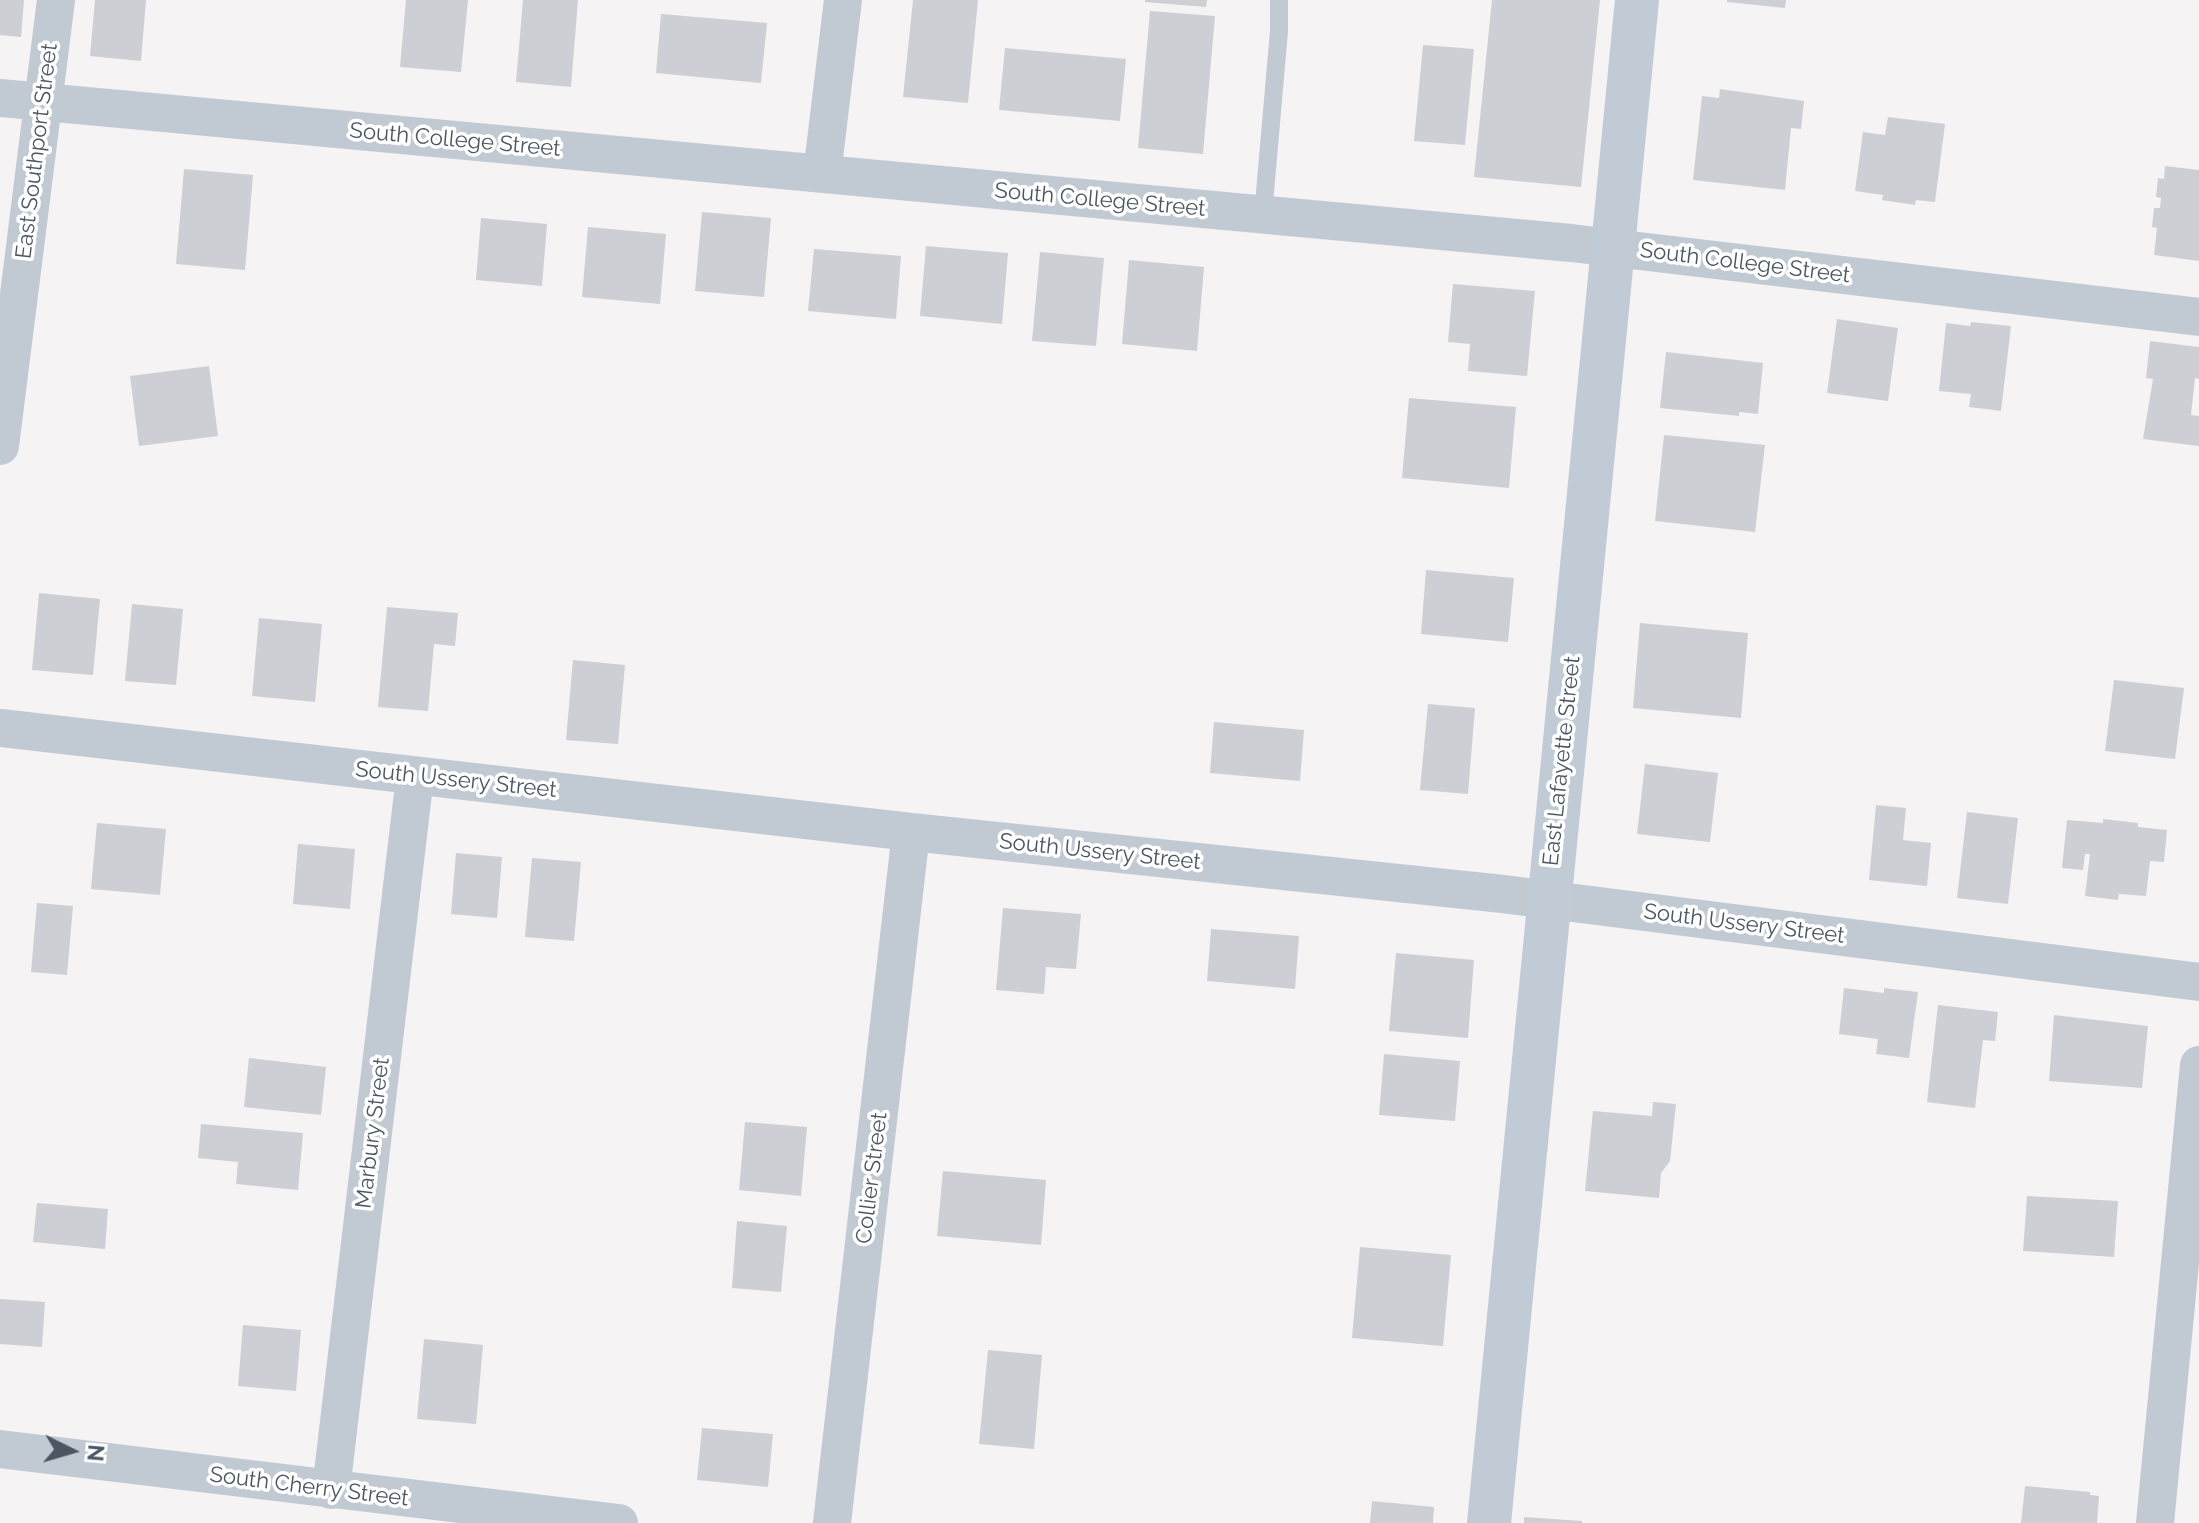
<!DOCTYPE html>
<style>
body{margin:0}
#map{position:relative;width:2199px;height:1523px;overflow:hidden;background:#f5f3f3;font-family:Raleway,sans-serif}
canvas{display:block}
.north{position:absolute;left:32px;top:1411px;width:80px;height:80px;-webkit-text-stroke:6px #fff;paint-order:stroke;rotate:95deg;font-size:22px;font-weight:700;line-height:32px;text-align:center;color:#4a5661}
.north::after{content:'';display:block;margin:auto;width:28px;height:36px;background:#4a5661;clip-path:polygon(50% 0,100% 100%,50% 72%,0 100%)}
</style>
<div id="map">
<canvas width="2199" height="1523"></canvas>
<div class="north">N</div>
</div>
<script>
const g = document.querySelector('canvas').getContext('2d');
g.lineJoin = 'round';
function paint(path, color) { g.fillStyle = color; g.fill(path, 'evenodd'); }
function strokePath(path, color, width, dash) { g.strokeStyle = color; g.lineWidth = width; g.lineCap = dash ? 'butt' : 'round'; g.setLineDash(dash || []); g.stroke(path); }
function label(font, color, halo, rows, align = 'center') {
  g.font = font + ' Raleway,sans-serif'; g.lineWidth = 7; g.setLineDash([]); g.textBaseline = 'middle'; g.strokeStyle = halo; g.fillStyle = color; for (const [text, x, y, turn = 0] of rows) {
    g.save(); g.translate(x, y); g.rotate((+turn || 0) * Math.PI / 180); g.textAlign = isNaN(turn) ? turn : align; if (halo) g.strokeText(text, 0, 0); g.fillText(text, 0, 0); g.restore();
  }
}
const building = new Path2D(`
 M0,0H24L21,37L0,35Z
 M95,0H146L141,61L90,56Z
 M406,0H468L461,72L400,67Z
 M523,0H578L571,87L516,82Z
 M913,0H978L968,103L903,97Z
 M1145,0H1207L1206,7L1145,2Z
 M1492,0H1600L1581,187L1474,177Z
 M1727,0H1786L1785,8L1727,2Z
 M1150,11L1215,16L1203,154L1138,148Z
 M661,14L767,23L761,83L656,73Z
 M1423,45L1474,49L1465,145L1414,141Z
 M1005,48L1126,59L1120,121L999,110Z
 M1720,89L1804,101L1801,129L1791,128L1785,190L1693,180L1702,96L1719,98Z
 M1888,117L1945,124L1935,202L1916,200L1915,205L1882,200L1883,195L1855,191L1863,132L1885,135Z
 M2165,166L2199,170V261L2154,255L2157,228L2152,227L2154,208H2160L2161,198L2156,197L2158,178L2164,179Z
 M184,169L253,175L245,270L176,264Z
 M702,212L771,218L764,297L695,291Z
 M481,218L547,224L542,286L476,280Z
 M588,227L666,234L660,304L582,297Z
 M926,246L1008,253L1002,324L920,316Z
 M814,249L901,256L896,319L808,311Z
 M1040,252L1104,258L1096,346L1032,341Z
 M1129,260L1204,267L1197,351L1122,344Z
 M1453,284L1535,291L1527,376L1468,371L1470,344L1448,342Z
 M1837,319L1898,328L1888,401L1827,393Z
 M1971,322L2011,326L2001,411L1969,407L1971,394L1939,391L1946,323L1970,326Z
 M2150,341L2199,347V379L2195,378L2191,415L2199,416V446L2143,439L2153,379L2146,378Z
 M1666,352L1763,363L1758,414L1739,412V416L1660,408Z
 M209,366L218,436L139,446L130,376Z
 M1409,398L1516,407L1509,488L1402,478Z
 M1664,435L1765,445L1755,532L1655,521Z
 M1426,570L1514,578L1508,642L1421,634Z
 M39,593L100,599L93,675L32,670Z
 M132,604L183,609L176,685L125,681Z
 M387,607L458,613L455,646L434,644L428,711L378,707Z
 M259,618L322,624L315,702L252,696Z
 M1640,623L1748,633L1741,718L1633,708Z
 M573,660L625,665L618,744L566,740Z
 M2114,680L2184,688L2175,759L2105,751Z
 M1428,704L1475,708L1468,794L1420,790Z
 M1214,722L1304,730L1300,781L1210,773Z
 M1645,764L1718,773L1710,842L1637,834Z
 M1876,805L1906,808L1903,840L1931,843L1927,886L1869,880Z
 M1967,812L2018,818L2008,904L1957,898Z
 M2103,819L2138,823V827L2167,830L2164,862L2150,861L2146,896L2119,894L2118,900L2085,896L2090,854H2085L2083,870L2062,868L2067,820L2103,823Z
 M97,823L166,829L160,895L91,889Z
 M298,844L355,849L350,909L293,904Z
 M456,853L502,857L497,918L451,914Z
 M532,858L581,862L574,941L525,937Z
 M37,903L73,906L67,975L31,972Z
 M1003,908L1081,914L1076,969L1046,967L1044,994L996,990Z
 M1211,929L1299,936L1295,989L1207,981Z
 M1396,953L1474,960L1468,1038L1389,1031Z
 M1844,988L1884,993V988L1918,992L1909,1058L1876,1054L1878,1039L1839,1034Z
 M1938,1005L1998,1012L1995,1041L1983,1040L1975,1108L1927,1102Z
 M2054,1015L2148,1026L2142,1088L2049,1081Z
 M1384,1054L1460,1061L1455,1121L1379,1115Z
 M249,1058L326,1067L321,1115L244,1107Z
 M1653,1102L1676,1104L1670,1161L1661,1173L1659,1198L1585,1191L1593,1111L1652,1116Z
 M745,1122L807,1127L801,1196L739,1190Z
 M201,1124L303,1133L298,1190L236,1184L238,1162L198,1158Z
 M943,1171L1046,1180L1041,1245L937,1236Z
 M2027,1196L2118,1201L2114,1257L2023,1251Z
 M37,1203L108,1209L105,1249L33,1242Z
 M737,1221L787,1226L781,1292L732,1288Z
 M1360,1247L1451,1255L1443,1346L1352,1338Z
 M0,1299L45,1302L42,1347L0,1344Z
 M243,1325L301,1330L296,1391L238,1386Z
 M424,1339L483,1345L476,1424L417,1419Z
 M988,1350L1042,1355L1034,1449L979,1444Z
 M702,1428L773,1434L768,1487L697,1480Z
 M2025,1486L2090,1492V1495L2099,1496L2097,1523H2021Z
 M1372,1501L1434,1507L1433,1523H1370Z
 M1524,1517L1582,1521V1523H1524Z`);
const lane = new Path2D(`
 M1263,215L1279,31V0`);
const street = new Path2D(`
 M0,98L1571,243L2199,317
 M822,174L843,0
 M0,446L56,0
 M0,728L911,832L1503,894L2199,982
 M0,1449L619,1523
 M331,1490L415,776
 M832,1523L911,832
 M2155,1523L2199,1065`);
const secondary = new Path2D(`
 M1489,1523L1637,0`);
const streetNames = [
 ["South College Street",455,140,5],
 ["East Southport Street",37,151,-83],
 ["South College Street",1100,200,5],
 ["South College Street",1745,263,7],
 ["East Lafayette Street",1562,761,-84],
 ["South Ussery Street",456,780,6],
 ["South Ussery Street",1100,852,6],
 ["South Ussery Street",1744,924,7],
 ["Marbury Street",373,1133,-83],
 ["Collier Street",872,1178,-83],
 ["South Cherry Street",309,1487,7]
];
paint(building, '#cdcfd5');
strokePath(lane, '#c1cad2', 18);
strokePath(street, '#c1cad2', 38);
strokePath(secondary, '#c1cbd6', 44);
label('22px', '#4a5661', '#fff', streetNames);
</script>
